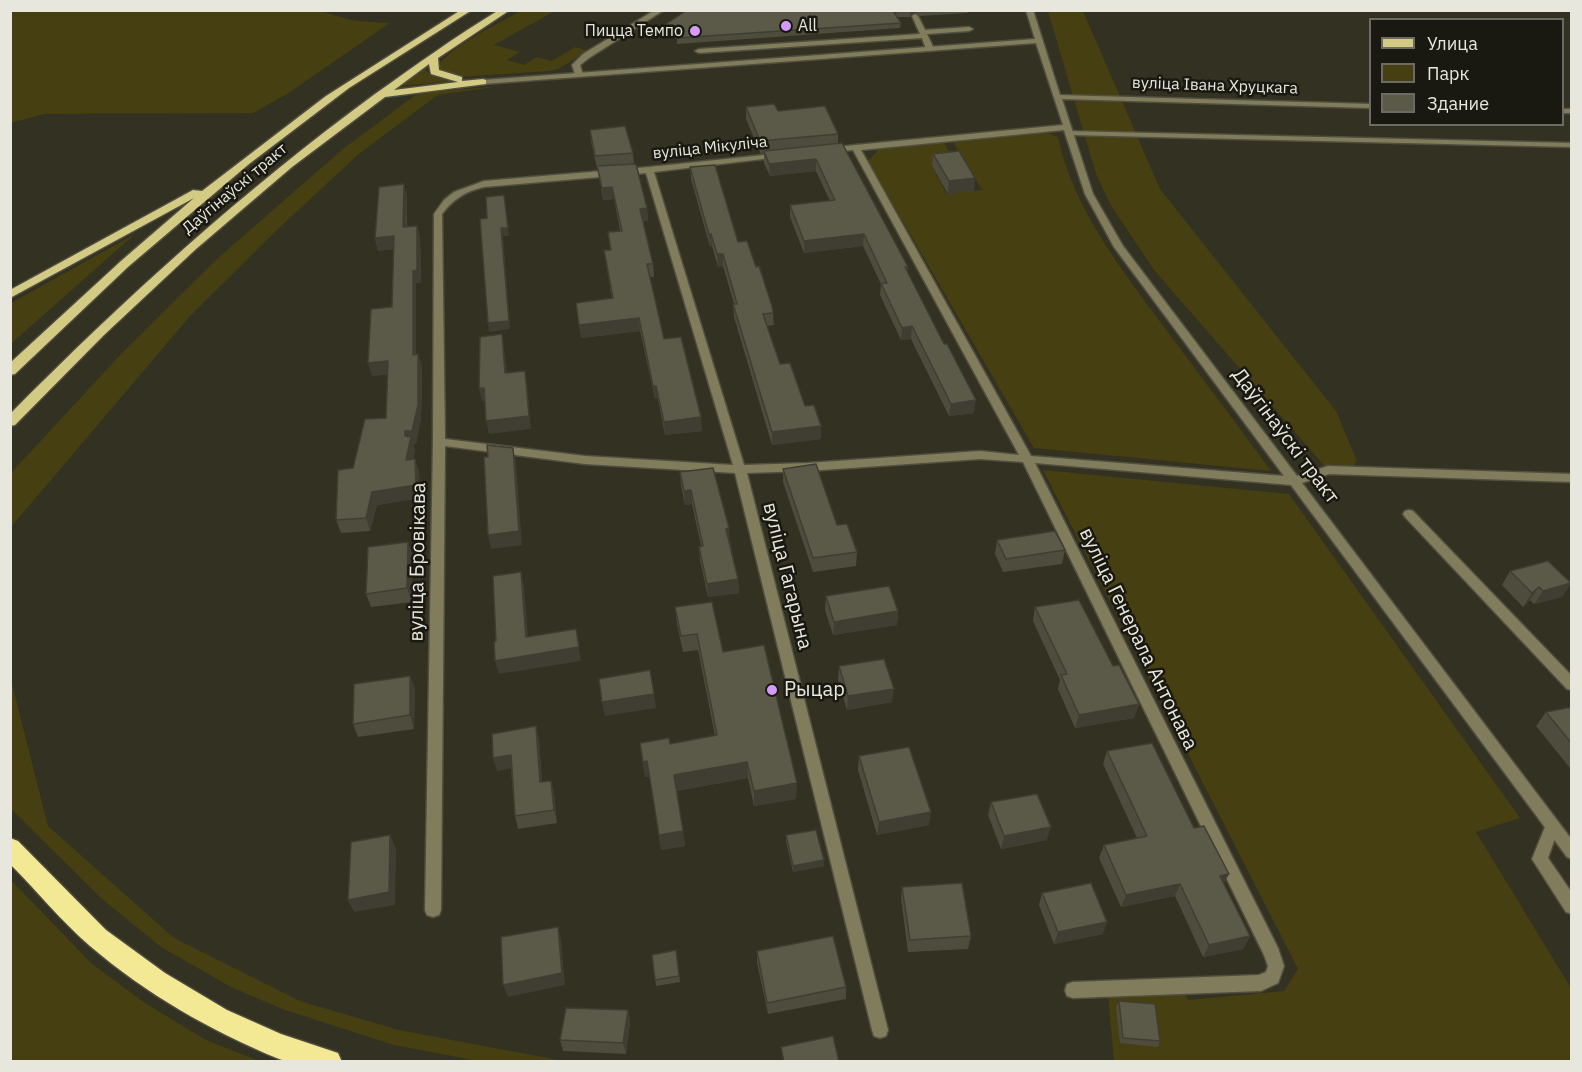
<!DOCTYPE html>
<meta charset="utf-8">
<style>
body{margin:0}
#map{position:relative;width:1582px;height:1072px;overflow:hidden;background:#333121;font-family:"IBM Plex Sans",sans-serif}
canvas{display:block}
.frame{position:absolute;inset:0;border:12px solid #e8e7dd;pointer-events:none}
.legend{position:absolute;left:1369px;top:18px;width:195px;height:108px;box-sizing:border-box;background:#191811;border:2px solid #6c6b63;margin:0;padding:8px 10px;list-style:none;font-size:18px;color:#e8e7dd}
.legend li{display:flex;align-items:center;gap:12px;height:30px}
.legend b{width:30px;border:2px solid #6c6b63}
</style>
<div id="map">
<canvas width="1582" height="1072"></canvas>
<div class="frame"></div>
<ul class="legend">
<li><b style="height:8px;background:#d3ca84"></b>Улица</li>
<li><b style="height:16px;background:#453f11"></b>Парк</li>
<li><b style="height:16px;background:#5b5947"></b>Здание</li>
</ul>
</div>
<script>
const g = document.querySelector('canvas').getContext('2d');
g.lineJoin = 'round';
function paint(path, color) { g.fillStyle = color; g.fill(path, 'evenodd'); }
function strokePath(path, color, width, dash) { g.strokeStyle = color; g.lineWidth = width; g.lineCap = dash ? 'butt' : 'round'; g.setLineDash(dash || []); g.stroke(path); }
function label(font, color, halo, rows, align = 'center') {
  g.font = font + ' "IBM Plex Sans",sans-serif'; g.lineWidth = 5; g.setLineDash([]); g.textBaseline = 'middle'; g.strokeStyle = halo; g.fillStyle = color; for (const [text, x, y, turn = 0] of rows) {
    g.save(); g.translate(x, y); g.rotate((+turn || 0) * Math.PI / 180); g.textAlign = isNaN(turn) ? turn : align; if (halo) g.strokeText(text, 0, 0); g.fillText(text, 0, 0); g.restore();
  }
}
const green = new Path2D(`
 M320,11L355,21L390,23L287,94L253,113L44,114L11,123V11Z
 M521,11H555L494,45L520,52L507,60L524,65L537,57L552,61L575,47L588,51L558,69L549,71L459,77L436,71C440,52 502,21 521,11Z
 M1048,11H1083L1160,189L1336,411L1357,461L1350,471L1328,470L1154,270L1110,204L1096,174Z
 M425,69L430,75L452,81L398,86Z
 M501,86L438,95L360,153L278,229L191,315L11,527V473L122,353L218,258L343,149L418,93Z
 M1047,133L1058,137C1074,211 1123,271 1167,331C1202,378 1237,424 1271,471L1034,448L868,161L879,149L944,143L957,164L932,167L947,194L982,190L953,142Z
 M135,234L13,342L11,345V303Z
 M1043,470L1289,494L1520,818L1476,832L1571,988V1061H1114L1107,983L1178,978L1188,1000L1284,991L1298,969Z
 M10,676L48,826L174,938L300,1001L399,1030L564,1061H478L394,1045L282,1009L231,987L161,947L101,898L11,809Z
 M11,880L91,963L145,1003L206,1040L259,1061H11Z`);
const lane = new Path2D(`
 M655,10H664L589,58L580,65L583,75L576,77L572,65L583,54Z
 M915,14L918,16L925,30L969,27L973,29L969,31L927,34L934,49L930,51L926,49L922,38L699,53L695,51L699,49L920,34L912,16Z
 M1067,131L1572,143V147L1070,135L1066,133Z
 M1552,821L1557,822L1559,827L1548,858L1572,893V914L1566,912L1532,859L1547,822Z`);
const street = new Path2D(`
 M1026,10H1033L1060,95L1370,104V108L1062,99L1093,194L1123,246L1297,476L1328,466L1572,474V482L1329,474L1302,483L1572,840V859L1567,857L1291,485L1035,463L1278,948L1284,966L1278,983L1261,991L1073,998L1067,996L1065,990L1067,984L1073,982L1259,975L1266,972L1268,966L1264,955L1023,462L980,459L808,471L747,473L888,1030L886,1036L880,1038L874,1036L872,1030L735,473L585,464L445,446L441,910L439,915L433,917L427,915L425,910L433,442L434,214L444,200L454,192L484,181L649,167L783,153L784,155L780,157L654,172L744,465L808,463L980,451L1019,455L853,150L830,152L826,150L830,148L855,145L1063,125L1036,43L483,84L479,82L483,80L1035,39ZM1064,130L1085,194L1114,247L1284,476L1031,456L861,150ZM646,173L733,465L585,456L445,439L442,214C453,199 466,191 484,187Z
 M1562,109H1572V113H1562Z
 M1409,510L1413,511L1572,676V690L1567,689L1405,517L1403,514L1405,511Z`);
const primary = new Path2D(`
 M461,10H472L349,88L249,164L129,266L15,374L10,375V363L121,261L194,198L10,298V290L193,190L202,191L326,96Z
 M499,10H510L438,58L439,70L462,77V81L483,79L486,80V84L385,97L292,167L196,249L104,335L15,425L10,426V414C125,298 244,190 375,94C416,65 456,36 499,10ZM429,64L431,74L458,82L394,90Z`);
const highway = new Path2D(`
 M10,838L18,841L106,930L165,973L227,1010L281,1034L338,1053L342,1062H288L279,1059C211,1031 146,994 90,946C62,922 37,891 10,864Z`);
const wall = new Path2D(`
 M687,10H968V13L920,16L914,12L910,17H898L901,23L900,28L677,44V38L657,36V30Z
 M746,107L778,111L838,134V143L908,267L907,272L974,413L949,416L911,339L901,340L880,295L881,284L863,246L804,253L790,217V205L830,201L816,171L770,176L764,163V153L761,154L746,119Z
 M590,130L633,153L634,164L647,208L648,221H643L653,264L654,277H650L664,339L702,431L665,435L658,399H655L640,331L581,338L576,303L612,299L604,250H610L608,232L620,231L614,199L603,200L598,168H597L591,142Z
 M933,154L974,191L948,194L932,166Z
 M690,167L738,242L756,267L773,313L774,325L767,326L780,364L805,406L821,426V439L772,445L734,317L733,304H734L723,266L718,267L712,246L710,247L691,179Z
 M407,196V227L417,226L420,238L421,283H416V355L418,354L422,367L421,418L416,444H413L415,450L413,459L419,472L420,498L377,505L370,531L341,533L336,520L353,468L386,418L388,374L372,376L392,307L394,249L378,251L375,238Z
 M783,469L837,525L857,552L856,566L813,572L783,482Z
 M680,472L730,542L738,579L739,593L708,597L700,560L699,547L701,546L692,504L685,505L681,486Z
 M997,540L1065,550L1062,564L1003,572L995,554Z
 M408,542L412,555V602L371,607L366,594Z
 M1510,571L1571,583L1562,597L1534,604L1530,600L1523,607L1502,585Z
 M826,596L898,611L897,625L833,635L825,610Z
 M675,607L723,652L796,799L754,806L748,778L676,791L685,846L661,850L650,777H645L640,743L670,744L715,736L698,650L683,652L677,624Z
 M1035,607L1113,666L1139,704L1134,718L1075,728L1058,689L1060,680L1033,621Z
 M839,666L892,702L847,710L838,680Z
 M410,676L415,689L414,729L358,737L353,724Z
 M1572,707V768H1570L1536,726L1546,712Z
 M536,726L539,740L542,782L551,781L554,794L557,823L518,829L515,816L511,768L497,771Z
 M1107,751L1194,828L1250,936L1243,949L1203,957L1175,896L1121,907L1099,858L1104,845L1137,838L1103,764Z
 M859,756L929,825L877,835L858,770Z
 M991,802L1047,840L1001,849L988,815Z
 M786,835L824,866L793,872L786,842Z
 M902,887L971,936L968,949L908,952L901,899Z
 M1042,893L1103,934L1054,944L1039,905Z
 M676,950L680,982L656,986L652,955Z
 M757,951L846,987V999L768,1014L757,963Z
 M1119,1001L1160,1041L1158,1047L1120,1043L1116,1007Z
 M628,1010L630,1022L626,1054L563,1051L560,1040Z`);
const shadedWall = new Path2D(`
 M911,10H914V12L910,17Z
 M816,159V171L770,176L769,164Z
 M975,178L974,191L948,194L949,181Z
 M404,184L407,196L406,240L403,227Z
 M612,187L614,199L603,200L602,188Z
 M504,195L509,236H503L510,329L489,332L488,323L501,228Z
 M647,208L648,221L642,222L640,209Z
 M417,226L420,238L421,283H416V368L413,355V271Z
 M711,234L712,246L710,247L709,235Z
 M864,234L863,246L804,253V241Z
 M394,236L397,249L378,251L375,238Z
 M717,254H723V266L718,267Z
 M639,318L640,331L581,338L579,325Z
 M912,326L911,339L901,340L902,328Z
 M502,334L504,347L508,386L505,373Z
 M418,354L422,367L421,418L416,444H413L415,450L410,473L406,460L405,431Z
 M388,361L392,374L372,376L368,363Z
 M525,371L527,383L531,429L489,434L486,421Z
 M653,386H656L658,399H655Z
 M479,388H484L487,400L482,401Z
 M976,400L974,413L949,416L951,404Z
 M701,417L702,431L665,435L664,422Z
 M821,426V439L772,445V432Z
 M513,448L516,462L522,545L491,549L488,535Z
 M415,459L419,472L420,498L377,505L370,531L366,518L372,492Z
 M691,490L692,504L685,505L684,491Z
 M729,528L730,542H726V529Z
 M408,542L412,555V602L407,588Z
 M521,572L524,586L529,650L526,637Z
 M738,579L739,593L708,597L707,584Z
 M1571,583L1562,597L1534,604L1543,591Z
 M1539,587L1530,600L1523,607L1532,593Z
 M898,611L897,625L833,635L834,622Z
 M576,629L581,661L499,674L495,661Z
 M410,676L415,689L414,729L410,715Z
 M894,689L892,702L847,710L848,696Z
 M654,694L656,708L605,716L602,702Z
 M1139,704L1134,718L1075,728L1079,715Z
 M536,726L539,740L543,796L540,782Z
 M511,755L514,768L497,771L493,758Z
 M647,761L650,777H645L643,762Z
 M747,762L748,778L676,791L674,775Z
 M551,781L554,794L557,823L554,810Z
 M797,783L796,799L754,806V791Z
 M931,812L929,825L877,835L879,822Z
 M1051,827L1047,840L1001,849L1004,836Z
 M683,831L685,846L661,850L659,835Z
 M390,835L396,848L395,905L354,912L348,900Z
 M824,860V866L793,872V866Z
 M1229,874L1222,887L1220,876Z
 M1180,884L1175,896L1121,907L1126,895Z
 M1107,922L1103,934L1054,944L1058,932Z
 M558,927L561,939L565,985L508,997L503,985Z
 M1250,936L1243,949L1203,957L1209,945Z
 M628,1010L630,1022L626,1054L623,1043Z`);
const building = new Path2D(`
 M687,10H911L894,12L901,23L677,38L676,32L657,30Z
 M774,104L778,111L825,106L838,134L760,141L746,107Z
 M625,126L633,153L595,156L590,130Z
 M842,143L908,267H905L944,344H947L976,400L951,404L912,326L902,328L881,283H887L864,234L804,241L790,205L835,200L816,159L769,164L764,151Z
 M959,151L975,178L949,181L933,154Z
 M636,164L647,208L640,209L653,264H647L664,339L681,337L701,417L664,422L656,386H653L639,318L579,325L576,303L613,298L604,250H611L608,232L622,231L612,187L602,188L597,166Z
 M715,165L738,242L747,241L756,267L759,266L772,306L773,313L763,314L780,364L790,363L805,406L814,405L821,426L772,432L733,304H737L723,254H717L711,234L709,235L690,167Z
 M404,184L403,227L417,226V270L413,271V355L418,354V405L412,431H405V436L411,437L406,460L415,459L416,485L372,492L366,518L336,520L338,470L353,468L365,419L386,418L388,361L368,363L371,309L392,307L394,236L375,238L379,187Z
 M504,195L508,228H501L509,321L488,323L480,219L487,218L486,197Z
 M502,334L505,373L525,371L529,416L486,421L484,388H479L480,337Z
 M487,445L513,448L519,531L488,535L484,457H488Z
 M816,464L837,525L847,524L857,552L813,558L783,469Z
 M713,468L729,528L726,529L738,579L707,584L699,547L703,546L691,490L684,491L680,472Z
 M1055,531L1065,550L1006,559L997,540Z
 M408,542L407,588L366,594L368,547Z
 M1548,561L1571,583L1543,591L1539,587L1532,593L1510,571Z
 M521,572L526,637L576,629L579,647L495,661L494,642L496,641L493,576Z
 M889,586L898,611L834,622L826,596Z
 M1079,600L1113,666L1119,665L1139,704L1079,715L1061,675L1067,674L1035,607Z
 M712,602L723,652L764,645L797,783L754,791L747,762L674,775L683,831L659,835L647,761L643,762L640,743L669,738L670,744L717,735L697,634L681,636L675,607Z
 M884,659L894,689L848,696L839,666Z
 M650,670L654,694L602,702L599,679Z
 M410,676V715L353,724L354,684Z
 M1572,707V744L1546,712Z
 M536,726L540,782L551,781L554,810L515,816L511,755L493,758L492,734Z
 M1152,743L1194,828L1204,826L1229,874L1220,876L1250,936L1209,945L1180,884L1126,895L1104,845L1147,836L1107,751Z
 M909,747L931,812L879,822L859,756Z
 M1037,794L1051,827L1004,836L991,802Z
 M816,830L824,860L793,866L786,835Z
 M390,835L389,892L348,900L351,842Z
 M962,883L971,936L910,940L902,887Z
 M1091,883L1107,922L1058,932L1042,893Z
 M558,927L562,973L503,985L501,937Z
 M833,936L846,987L767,1003L757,951Z
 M676,950L679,976L655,980L652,955Z
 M1119,1001L1155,1004L1160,1041L1123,1038Z
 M566,1008L628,1010L623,1043L560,1040Z
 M833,1036L839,1062H784L781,1047Z`);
const markers = [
 [786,26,6,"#d69bfa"],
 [695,31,6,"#d69bfa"],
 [772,690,6,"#d69bfa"]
];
const farPoinames = [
 ["All",798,26],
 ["Пицца Темпо",683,31,"right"]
];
const farStreetnames = [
 ["вуліца Івана Хруцкага",1215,86,2],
 ["вуліца Мікуліча",710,148,-6],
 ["Даўгінаўскі тракт",235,189,-40]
];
const streetNames = [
 ["Даўгінаўскі тракт",1285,436,53],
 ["вуліца Бровікава",418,562,-89],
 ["вуліца Гагарына",787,576,76],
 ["вуліца Генерала Антонава",1138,639,64]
];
const poiNames = [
 ["Рыцар",784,690]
];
paint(green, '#453f11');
strokePath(lane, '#504e3f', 3);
strokePath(street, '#504e3f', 3);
strokePath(primary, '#504e3f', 3);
strokePath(highway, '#504e3f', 3);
paint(lane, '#817d5c');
paint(street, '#817d5c');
paint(primary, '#d3ca84');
paint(highway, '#f3e894');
paint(wall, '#4e4d3d');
paint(shadedWall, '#403e32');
paint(building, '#5b5947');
strokePath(building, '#403e32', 1.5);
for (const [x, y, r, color] of markers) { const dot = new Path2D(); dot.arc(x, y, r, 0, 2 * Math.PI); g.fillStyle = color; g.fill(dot); strokePath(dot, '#191811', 2); }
label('16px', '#e8e7dd', '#191811', farPoinames, 'left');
label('16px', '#e8e7dd', '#191811', farStreetnames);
label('20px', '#e8e7dd', '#191811', streetNames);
label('20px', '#e8e7dd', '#191811', poiNames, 'left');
</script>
